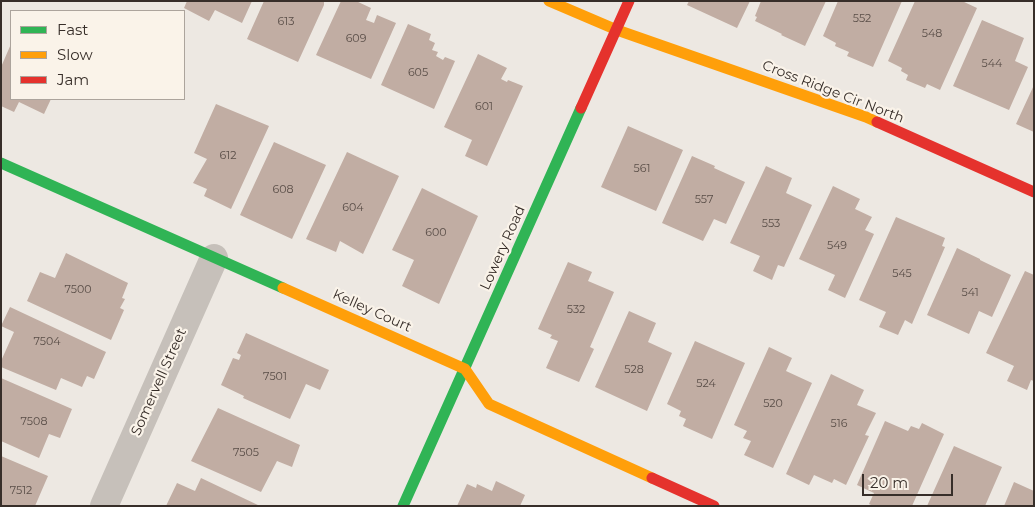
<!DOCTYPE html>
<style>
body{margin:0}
#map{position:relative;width:1035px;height:507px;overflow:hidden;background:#ede8e2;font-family:Montserrat,sans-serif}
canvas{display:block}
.frame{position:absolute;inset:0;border:2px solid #372e29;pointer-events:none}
.legend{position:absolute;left:10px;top:10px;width:175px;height:90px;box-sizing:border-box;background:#faf3e9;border:1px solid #aca49c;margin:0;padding:6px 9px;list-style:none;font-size:15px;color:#372e29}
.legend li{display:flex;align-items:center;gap:10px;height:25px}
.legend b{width:25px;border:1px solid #aca49c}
.scale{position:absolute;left:862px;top:474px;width:91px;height:22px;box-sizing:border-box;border:2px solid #372e29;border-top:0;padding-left:6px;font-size:15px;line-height:18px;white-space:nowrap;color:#372e29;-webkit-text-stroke:4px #faf3e9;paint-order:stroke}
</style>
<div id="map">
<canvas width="1035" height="507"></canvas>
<div class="frame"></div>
<ul class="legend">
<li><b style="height:6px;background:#30b455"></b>Fast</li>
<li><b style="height:6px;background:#ff9f0a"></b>Slow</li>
<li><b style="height:6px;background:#e5322d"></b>Jam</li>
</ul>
<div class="scale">20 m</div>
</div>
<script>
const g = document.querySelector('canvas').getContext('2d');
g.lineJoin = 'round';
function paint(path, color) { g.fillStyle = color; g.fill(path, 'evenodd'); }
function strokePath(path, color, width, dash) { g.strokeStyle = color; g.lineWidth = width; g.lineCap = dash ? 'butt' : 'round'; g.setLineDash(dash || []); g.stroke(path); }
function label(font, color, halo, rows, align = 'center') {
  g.font = font + ' Montserrat,sans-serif'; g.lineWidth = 4.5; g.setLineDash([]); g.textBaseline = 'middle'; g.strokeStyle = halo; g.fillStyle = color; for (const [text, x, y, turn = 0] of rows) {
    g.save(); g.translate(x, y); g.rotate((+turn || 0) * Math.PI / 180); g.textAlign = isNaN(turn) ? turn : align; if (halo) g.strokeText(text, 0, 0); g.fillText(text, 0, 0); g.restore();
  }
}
const building = new Path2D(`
 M187,1H252L242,23L215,10L209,21L184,8Z
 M264,1H324V5L298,62L247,39Z
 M341,1H356L371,8L366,20L374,23L377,15L396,23L371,79L316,55Z
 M689,1H750L737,28L687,5Z
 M761,1H826L805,46L781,35L782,34L755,21L757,17L755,16Z
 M838,1H902L873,67L847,56L849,52L835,46L836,43L823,36Z
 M915,1H962L977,8L940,90L927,84L925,88L906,80L908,75L901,71L902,68L888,61Z
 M982,20L1024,38L1015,61L1028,67L1009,110L953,86Z
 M408,24L431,34L429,40L435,43L432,50L438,52L436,56L443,60L445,57L455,61L434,109L381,85Z
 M11,44V99H51L44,114L19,102L14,112L1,106V67Z
 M478,54L507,68L501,79L507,82L508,80L523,86L487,166L465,156L472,140L444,127Z
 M1034,85V132L1016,124Z
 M216,104L269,126L231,209L204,196L207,189L193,183L207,159L194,153Z
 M628,126L683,150L656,211L601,187Z
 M274,142L326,165L292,239L240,215Z
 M347,152L399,176L363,254L340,241L336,252L306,239Z
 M692,156L715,166L714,168L745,182L726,224L714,219L703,241L662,223Z
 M766,166L792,178L786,193L812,205L784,267L778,265L772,280L753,271L760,256L730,243Z
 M833,186L860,199L855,209L872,217L865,230L874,234L845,298L828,290L835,275L799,259Z
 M422,188L478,216L439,304L402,286L414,260L392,250Z
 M896,217L945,238L942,246L945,247L912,324L905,320L898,335L879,327L886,312L859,300Z
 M957,248L980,259V260L1011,275L992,317L979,311L969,334L927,315Z
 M66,253L128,283L122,298L125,299L120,308L124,310L111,340L27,301L40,272L55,278Z
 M568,262L592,272L588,281L614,292L590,347L594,349L579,382L546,368L558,341L550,338L552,335L538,329Z
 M1025,271L1034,275V381L1031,380L1027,390L1007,381L1014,366L986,353Z
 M10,307L106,352L94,379L87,376L82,387L61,378L56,390L1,367V361L14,332L1,326Z
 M629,311L656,323L648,342L672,353L647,411L595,387Z
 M246,333L329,370L320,390L306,384L290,419L243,398L244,396L221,385L233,358L239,360L241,355L237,353Z
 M695,341L745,363L712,439L683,426L686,419L679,416L681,411L667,404Z
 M769,347L792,358L786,371L812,383L773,468L744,455L751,441L743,438L747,431L734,425Z
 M831,374L864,390L857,405L876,413L865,435L869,436L846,485L834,479L832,483L814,475L809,485L786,474Z
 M1,378L72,409L60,438L49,434L39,458L1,441Z
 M218,408L300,445L292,467L277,461L261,492L191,461Z
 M885,421L908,431L911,426L919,429L922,423L944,434L912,506H873L869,504L874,493L857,485Z
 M954,446L1002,467L985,506H927Z
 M1,456L48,476L35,506H1Z
 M201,478L260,506H166L177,483L195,491Z
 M496,481L525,495L520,506H457L467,484L476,488L477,484L492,491Z
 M1014,482L1034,491V506H1004Z`);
const street = new Path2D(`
 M104,506L214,258`);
const fast = new Path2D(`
 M1,163L283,288
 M403,506L581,108`);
const slow = new Path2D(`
 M549,1L617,30L866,117L877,122
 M283,288L465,369L489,404L652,478`);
const jam = new Path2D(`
 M581,108L629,1
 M877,122L1034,192
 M652,478L714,506`);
const numberNames = [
 ["552",862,19],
 ["613",286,22],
 ["548",932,34],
 ["609",356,39],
 ["544",992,64],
 ["605",418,73],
 ["601",484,107],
 ["612",228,156],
 ["561",642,169],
 ["608",283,190],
 ["557",704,200],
 ["604",353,208],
 ["553",771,224],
 ["600",436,233],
 ["549",837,246],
 ["545",902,274],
 ["7500",78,290],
 ["541",970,293],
 ["532",576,310],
 ["7504",47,342],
 ["528",634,370],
 ["7501",275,377],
 ["524",706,384],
 ["520",773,404],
 ["7508",34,422],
 ["516",839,424],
 ["7505",246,453],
 ["7512",21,491]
];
const streetNames = [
 ["Cross Ridge Cir North",833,92,21],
 ["Lowery Road",503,248,-66],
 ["Kelley Court",372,311,24],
 ["Somervell Street",159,382,-66]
];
paint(building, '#c1ada3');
strokePath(street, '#c6c0ba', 28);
strokePath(fast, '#30b455', 11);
strokePath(slow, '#ff9f0a', 11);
strokePath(jam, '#e5322d', 11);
label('11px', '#5a4e48', null, numberNames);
label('14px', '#372e29', '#faf3e9', streetNames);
</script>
